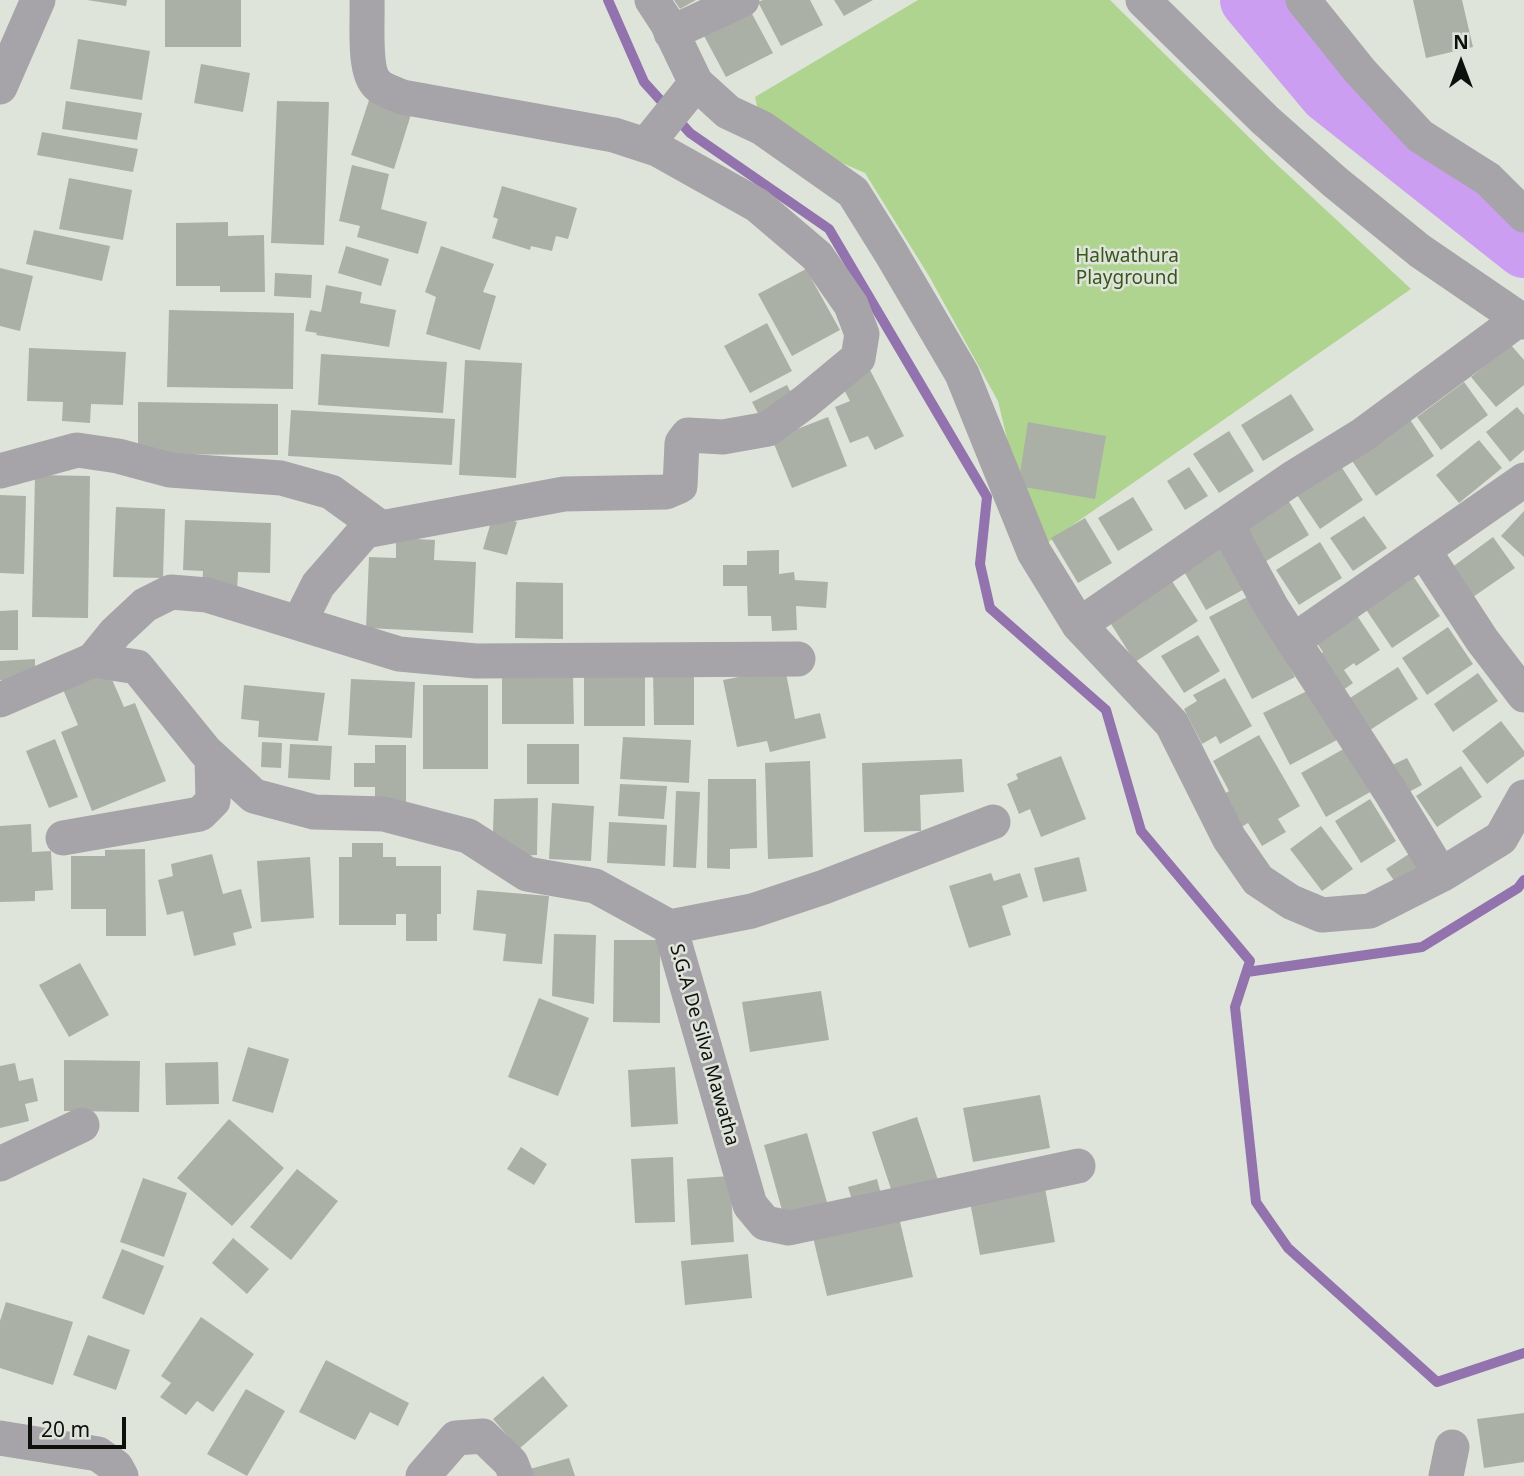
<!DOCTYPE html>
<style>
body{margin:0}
#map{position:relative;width:1524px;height:1476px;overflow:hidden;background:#dfe4db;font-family:"Noto Sans",sans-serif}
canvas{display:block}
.north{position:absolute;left:1426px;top:28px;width:70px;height:70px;-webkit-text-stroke:5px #dfe4db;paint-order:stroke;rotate:0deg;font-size:19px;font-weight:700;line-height:28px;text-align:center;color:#0e100d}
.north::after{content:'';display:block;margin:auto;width:24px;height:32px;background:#0e100d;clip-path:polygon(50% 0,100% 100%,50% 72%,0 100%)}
.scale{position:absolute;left:28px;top:1417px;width:98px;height:32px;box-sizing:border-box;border:4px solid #0e100d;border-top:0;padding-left:9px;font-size:21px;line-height:24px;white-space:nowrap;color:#0e100d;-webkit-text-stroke:5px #dfe4db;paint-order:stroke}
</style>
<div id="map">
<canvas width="1524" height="1476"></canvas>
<div class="north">N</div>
<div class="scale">20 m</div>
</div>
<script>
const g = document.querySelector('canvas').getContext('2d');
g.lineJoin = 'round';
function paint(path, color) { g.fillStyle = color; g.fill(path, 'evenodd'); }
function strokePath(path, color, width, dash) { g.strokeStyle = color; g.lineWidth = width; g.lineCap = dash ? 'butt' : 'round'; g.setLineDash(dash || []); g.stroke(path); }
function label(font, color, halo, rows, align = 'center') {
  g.font = font + ' "Noto Sans",sans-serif'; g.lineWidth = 5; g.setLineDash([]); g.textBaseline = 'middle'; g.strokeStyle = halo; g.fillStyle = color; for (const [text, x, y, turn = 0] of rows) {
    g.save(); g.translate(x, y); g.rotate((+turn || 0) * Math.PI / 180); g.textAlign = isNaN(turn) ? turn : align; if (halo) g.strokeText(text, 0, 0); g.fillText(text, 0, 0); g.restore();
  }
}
const green = new Path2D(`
 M918,0H1110L1272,160L1411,289L1034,552L998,401L929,276L865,173L762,128L755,97Z`);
const stream = new Path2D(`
 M608,0L644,82L690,133L829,229L987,497L980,564L990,608L1106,710L1141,831L1250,961L1235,1007L1256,1202L1288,1248L1437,1382L1524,1353
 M1247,972L1422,947L1518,888L1524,880`);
const river = new Path2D(`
 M1249,0L1328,94L1524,249`);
const building = new Path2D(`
 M87,0H127L126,6Z
 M165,0H241V47H165Z
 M674,0H696L680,9Z
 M763,0H810L823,25L781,46L758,2Z
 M834,0H873L844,16Z
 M1413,0H1462L1473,47L1426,58Z
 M750,10L773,53L726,77L703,34Z
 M78,39L150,51L142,100L70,89Z
 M201,64L250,73L243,112L194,103Z
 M371,94L413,108L394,169L351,155Z
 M66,101L142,113L137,140L62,129Z
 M277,101L329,102L324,245L271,243Z
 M42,132L138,149L133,172L37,155Z
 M352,165L389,174L381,209L427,222L418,254L357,237L360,226L339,221Z
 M69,178L132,190L123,240L59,229Z
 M502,186L577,208L568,239L556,236L552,251L531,246L530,250L492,238L498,219L493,217Z
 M228,222V236L264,235L265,292H220V286H176V223Z
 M34,230L110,246L102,281L26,264Z
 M346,246L389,259L381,286L338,273Z
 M441,246L494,264L483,292L496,296L480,350L426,334L436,297L425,292Z
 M0,268L33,276L20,331L0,326Z
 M806,269L840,330L792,356L758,294Z
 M275,273L312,275L311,298L274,296Z
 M326,285L362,292L360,303L396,310L389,347L316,335L317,333L305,331L310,310L321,312Z
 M169,310L294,313L293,389L167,387Z
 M767,323L792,371L750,393L724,346Z
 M1511,345L1524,360V385L1496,407L1471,377Z
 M29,348L126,352L123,405L91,404L90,423L62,421L63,402L27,401Z
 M321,354L447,362L443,413L318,405Z
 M465,360L522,363L516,478L459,475Z
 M870,370L904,436L875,450L868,436L850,443L835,407L850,401L841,384Z
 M1464,382L1488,415L1441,450L1417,417Z
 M787,385L798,406L763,423L752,402Z
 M1291,394L1314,430L1263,461L1241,425Z
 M138,402L278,404V455L138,454Z
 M1517,407L1524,415V450L1510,462L1486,432Z
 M291,410L455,419L452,465L288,456Z
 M1407,415L1434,456L1376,496L1348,455Z
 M828,417L847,466L792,488L772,439Z
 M1028,422L1106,436L1095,499L1018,486Z
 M1229,431L1254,471L1219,493L1193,454Z
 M1479,440L1502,468L1459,503L1436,475Z
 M1337,460L1363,500L1320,529L1293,489Z
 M1189,467L1208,496L1185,510L1167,481Z
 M35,475L90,476L88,618L32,617Z
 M0,495L26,496L24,574L0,573Z
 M1133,497L1153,530L1118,551L1098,518Z
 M1288,500L1309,535L1263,563L1241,528Z
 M116,507L165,509L163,578L113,577Z
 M1524,511V557L1501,536Z
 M493,515L517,522L507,555L483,549Z
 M1364,516L1387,548L1353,571L1330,538Z
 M1085,518L1112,563L1078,583L1051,538Z
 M185,520L271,523L270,573L238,572L237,591L202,590L203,571L183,570Z
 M1220,537L1248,587L1206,610L1178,561Z
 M1493,537L1515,568L1473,597L1451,568Z
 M396,538L435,540L434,560L476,562L473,633L366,628L369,557L396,558Z
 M1320,542L1342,578L1299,605L1276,570Z
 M779,550V574L794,572L795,580L828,582L826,608L796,606L797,630L772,631L771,616H748L747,586H723V565H747V551Z
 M1411,573L1440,616L1392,648L1363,605Z
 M1168,575L1198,621L1135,662L1106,616Z
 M516,582L563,583V639L515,638Z
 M1251,595L1295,677L1252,699L1209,617Z
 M1352,608L1380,650L1356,666L1354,663L1344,670L1353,683L1336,695L1312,659L1323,652L1314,639Z
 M18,610V650H0V611Z
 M1448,627L1473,664L1427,695L1402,658Z
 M1198,635L1220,671L1184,693L1161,656Z
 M35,659V679L0,680V661Z
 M1398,667L1418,699L1370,730L1350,698Z
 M107,668L124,707L135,703L166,781L92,811L61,732L78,725L62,687Z
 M785,668L795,719L820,713L826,738L770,752L767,741L737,747L723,680Z
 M653,670H694V725H654Z
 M584,673H645V726H584Z
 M1478,673L1498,701L1453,732L1434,704Z
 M573,676L574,724H502V677Z
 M1225,678L1252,726L1220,744L1216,736L1202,744L1184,709L1197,701L1193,695Z
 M351,679L415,682L412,738L348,735Z
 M244,685L325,693L318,741L258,737L259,721L241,719Z
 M423,685H488V769H423Z
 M1311,689L1337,740L1290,765L1263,713Z
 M1501,721L1524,751V756L1487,784L1462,751Z
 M1259,735L1300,806L1278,819L1286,832L1262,846L1248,823L1238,829L1219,797L1229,791L1213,761Z
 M623,737L691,740L689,783L620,779Z
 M55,739L78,797L49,808L26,751Z
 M262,742L282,743L281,768L261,767Z
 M290,744L332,746L330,780L288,778Z
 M527,744H579V784H527Z
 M375,745H406V802H375V787H354V763H375Z
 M1347,747L1372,791L1326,817L1301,773Z
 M1061,756L1086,819L1041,837L1030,809L1019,814L1007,784L1018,779L1016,774Z
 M1407,758L1422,785L1403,795L1388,767Z
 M962,759L964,792L920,795L921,831L864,832L862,763Z
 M810,761L813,857L768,859L765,763Z
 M1461,766L1482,797L1437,827L1416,796Z
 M708,779H756L757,848L730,849V869L707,868Z
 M620,784L667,786L664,819L618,816Z
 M676,791L700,792L696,868L673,867Z
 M538,798L537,855L513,856L493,833L494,799Z
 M1370,799L1396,841L1361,863L1335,821Z
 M552,803L594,806L591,861L549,859Z
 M609,822L667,825L665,866L607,863Z
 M31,824L32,852L51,851L53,890L35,891V901L0,902V826Z
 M1321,826L1353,869L1322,891L1290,849Z
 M352,843H383V857H396V866H441V914H437V941H406V914H396V925H339V857H352Z
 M145,849L146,936H106V909H71V856H105V850Z
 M1415,850L1428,870L1399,888L1386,869Z
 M212,854L223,894L241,889L252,928L233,933L236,945L194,956L183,911L167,915L158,880L173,876L171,864Z
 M310,857L314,918L261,922L257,861Z
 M1079,857L1087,891L1043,902L1034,868Z
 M991,873L994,881L1020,873L1028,897L1002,906L1011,935L969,948L949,886Z
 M477,890L549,896L542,964L503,961L506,934L473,930Z
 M554,934L596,935L594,1004L552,996Z
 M614,940H660V1023L613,1022Z
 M80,963L109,1015L69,1037L39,985Z
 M821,991L829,1040L750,1052L742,1002Z
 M539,998L589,1018L558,1096L508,1077Z
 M248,1047L289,1059L273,1113L232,1101Z
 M64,1060L140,1061L139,1112L64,1111Z
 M218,1062L219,1104L166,1105L165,1063Z
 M15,1063L19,1081L33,1078L38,1101L25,1104L29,1121L0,1128V1066Z
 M675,1067L678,1124L631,1127L628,1070Z
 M1040,1095L1050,1148L973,1162L963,1108Z
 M917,1117L938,1180L893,1195L872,1132Z
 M229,1119L284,1168L232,1226L177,1178Z
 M807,1133L829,1209L785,1221L764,1145Z
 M521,1147L547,1164L534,1185L507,1169Z
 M673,1157L675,1222L635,1223L631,1159Z
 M297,1169L338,1201L291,1260L250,1227Z
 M730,1176L734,1242L691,1245L687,1179Z
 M143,1178L187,1193L164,1257L120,1242Z
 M877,1179L883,1202L855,1210L848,1187Z
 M1045,1188L1055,1242L980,1255L970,1202Z
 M898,1213L913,1277L827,1296L812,1233Z
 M233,1238L269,1269L247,1294L212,1263Z
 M122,1249L164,1266L144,1315L102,1298Z
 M748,1254L752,1298L685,1305L681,1261Z
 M6,1302L73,1322L53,1385L0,1368V1321Z
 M201,1317L254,1354L213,1412L197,1401L186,1415L160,1397L171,1383L161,1376Z
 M88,1335L130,1350L116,1390L73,1375Z
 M326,1360L409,1403L398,1426L370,1412L355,1440L299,1412Z
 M543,1376L568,1406L519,1449L493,1419Z
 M246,1389L285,1411L247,1476L207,1454Z
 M1524,1413V1462L1484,1468L1477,1419Z
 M569,1458L575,1476H532L530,1469Z`);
const minor = new Path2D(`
 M652,0L667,23L696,83L728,112L762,128L853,192L891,253L962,374L1034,552L1079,625L1172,724L1229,838L1258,880L1291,902L1322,915L1370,911L1441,875L1501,838L1524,797
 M1143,0L1265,120L1335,182L1420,251L1524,322
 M1303,0L1360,71L1420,136L1488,179L1524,215
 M671,33L742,0
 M0,87L38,0
 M646,145L696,83
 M0,471L77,450L118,456L170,470L281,478L331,492L381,528
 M1226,524L1272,608L1390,791L1441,875
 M1424,551L1482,640L1524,695
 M299,623L318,585L365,531L564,494L666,492L680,486L682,443L688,435L723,437L768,429L805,402L858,358L862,334L851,305L817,256L757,205L657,149L614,135L402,97C394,93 382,90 377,84C363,71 368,20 367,0
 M1079,625L1293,478L1361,436L1518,320
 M1293,641L1524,480
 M93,660L115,633L145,605L171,592L207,595L399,654L476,661L798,659
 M0,700L93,660L137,667L206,752L254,796L314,812L384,814L468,836L527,874L595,886L670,927L750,1205L765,1223L789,1228L1078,1166
 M63,838L200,814L213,801L212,758
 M670,927L752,911L824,887L993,822
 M0,1164L82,1125
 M0,1438L98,1454L116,1467L121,1476
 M423,1476L456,1438L483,1436L511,1463L516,1476
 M1446,1476L1452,1447`);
const parkNames = [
 ["Halwathura",1127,257],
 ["Playground",1127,279]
];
const streetNames = [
 ["S.G.A De Silva Mawatha",704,1045,74]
];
paint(green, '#aed490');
strokePath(stream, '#9273ad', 10);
strokePath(river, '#cb9ef1', 58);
paint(building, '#abb0a7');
strokePath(minor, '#a6a4a8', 35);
label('19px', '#38551b', '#dfe4db', parkNames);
label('19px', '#0e100d', '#dfe4db', streetNames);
</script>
